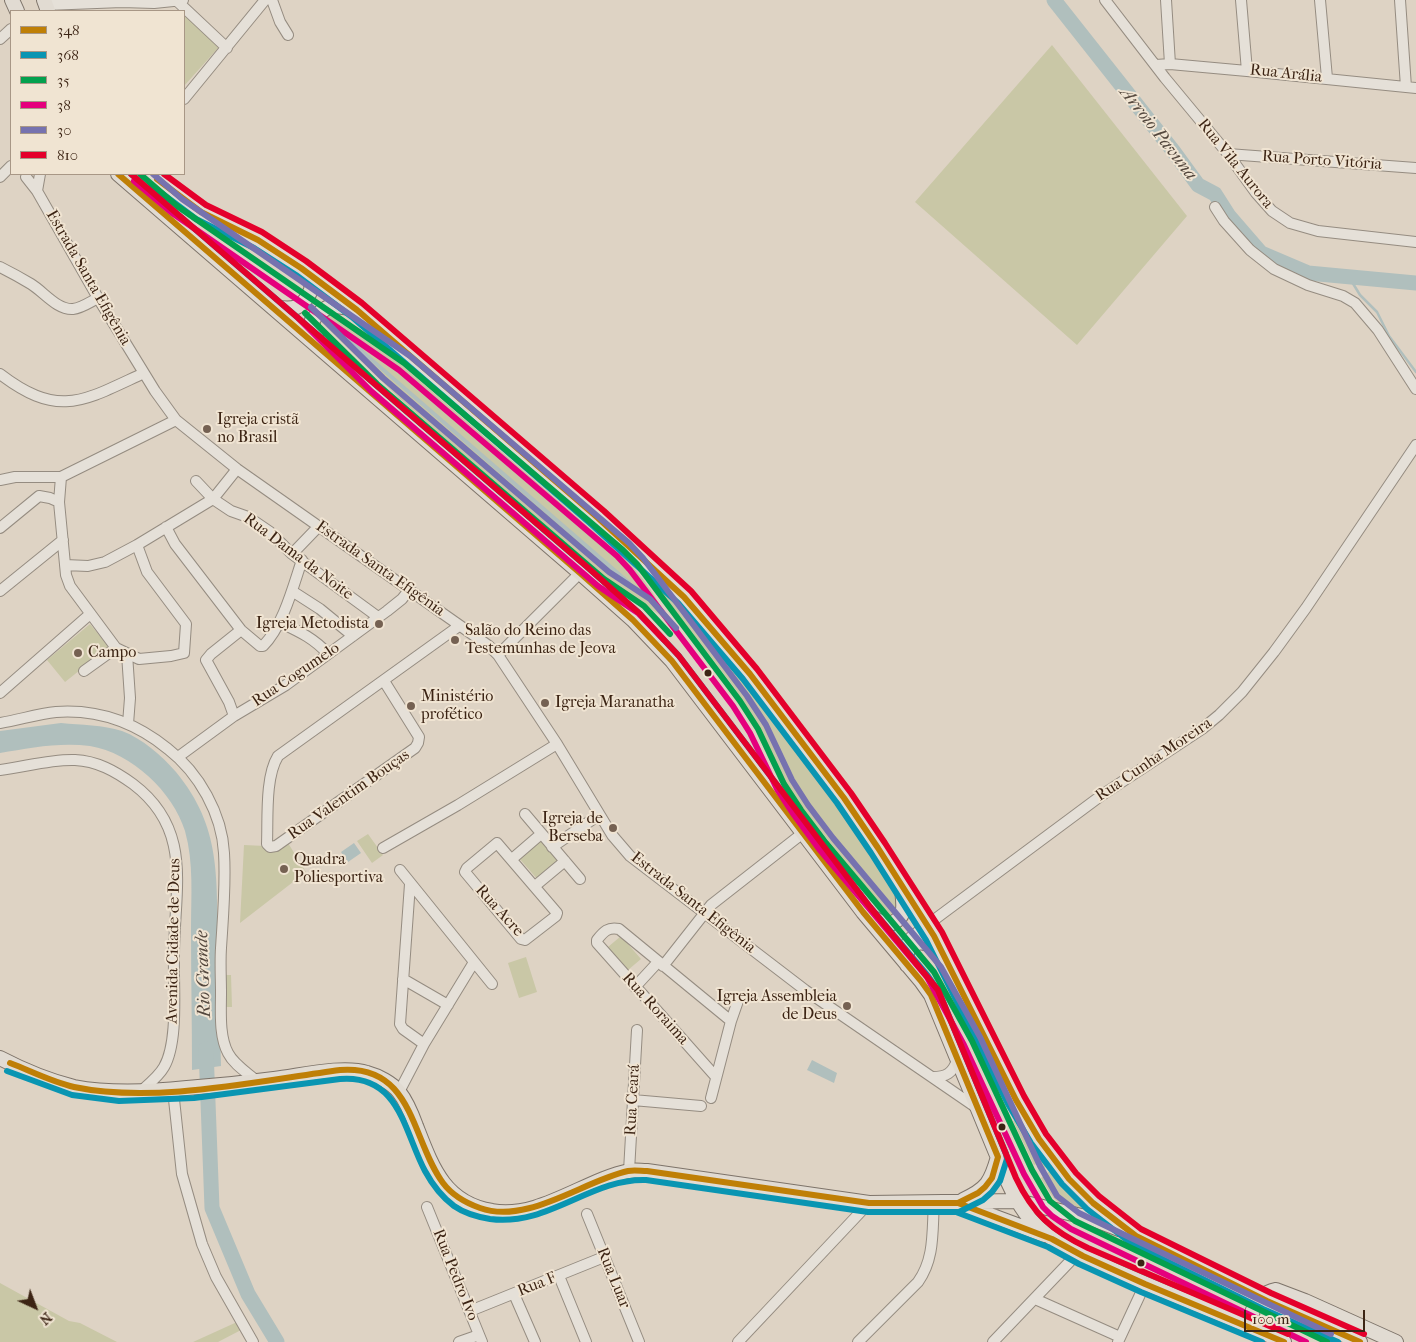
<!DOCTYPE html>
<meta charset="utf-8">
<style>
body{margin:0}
#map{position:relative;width:1416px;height:1342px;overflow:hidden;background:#ded3c4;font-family:"IM FELL French Canon",serif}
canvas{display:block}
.legend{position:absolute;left:10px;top:10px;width:175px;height:165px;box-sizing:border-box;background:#f0e4d2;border:1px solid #a89786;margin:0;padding:6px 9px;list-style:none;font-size:15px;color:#3c2414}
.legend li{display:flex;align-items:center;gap:10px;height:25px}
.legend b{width:25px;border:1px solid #a89786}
.north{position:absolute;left:10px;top:1282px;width:50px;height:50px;-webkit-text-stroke:4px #f0e4d2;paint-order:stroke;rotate:137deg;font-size:14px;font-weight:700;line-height:20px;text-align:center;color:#3c2414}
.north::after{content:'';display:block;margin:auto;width:18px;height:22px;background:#3c2414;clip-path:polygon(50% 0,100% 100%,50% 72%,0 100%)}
.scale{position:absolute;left:1244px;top:1310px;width:121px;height:22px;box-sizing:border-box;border:2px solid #3c2414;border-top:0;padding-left:6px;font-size:15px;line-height:18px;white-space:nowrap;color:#3c2414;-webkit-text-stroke:4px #f0e4d2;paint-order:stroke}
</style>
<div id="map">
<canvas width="1416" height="1342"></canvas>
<ul class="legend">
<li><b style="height:6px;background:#bf7f06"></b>348</li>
<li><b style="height:6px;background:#0995b2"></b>368</li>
<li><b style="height:6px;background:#03a04e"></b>35</li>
<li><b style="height:6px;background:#e5007d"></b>38</li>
<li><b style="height:6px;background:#7672af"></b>30</li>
<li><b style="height:6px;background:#e4002b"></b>810</li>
</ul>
<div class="north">N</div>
<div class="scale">100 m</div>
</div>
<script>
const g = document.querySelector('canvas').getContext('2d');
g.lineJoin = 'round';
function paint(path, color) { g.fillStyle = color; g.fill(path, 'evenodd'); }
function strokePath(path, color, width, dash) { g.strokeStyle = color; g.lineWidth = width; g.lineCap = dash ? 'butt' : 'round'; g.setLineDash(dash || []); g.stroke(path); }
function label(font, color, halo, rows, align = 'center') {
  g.font = font + ' "IM FELL French Canon",serif'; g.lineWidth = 4; g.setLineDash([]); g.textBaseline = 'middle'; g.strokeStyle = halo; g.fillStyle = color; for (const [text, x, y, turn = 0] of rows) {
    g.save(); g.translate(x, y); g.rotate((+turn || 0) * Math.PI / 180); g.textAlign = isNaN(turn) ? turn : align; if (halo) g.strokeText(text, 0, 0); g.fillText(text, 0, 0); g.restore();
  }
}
const green = new Path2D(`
 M184,15L219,47L184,86Z
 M1052,45L1187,216L1077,345L915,202Z
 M325,311L389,354L629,562C643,579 659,597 665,619L629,593L609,581L590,567L399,398L319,320Z
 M644,569L658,578L725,651L852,820L904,896L894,919L874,897L799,804L783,779L763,735L736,690Z
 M90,624L109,647L65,682L47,660Z
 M546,833L567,857L539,881L518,857Z
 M270,834L275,844L288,843L306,872L240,923L244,845L265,846Z
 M368,834L383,855L372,863L357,841Z
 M621,936L641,959L628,970L608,947Z
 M526,957L537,992L519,998L508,963Z
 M224,975H231L232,1007H225Z
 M1018,1119L1048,1165L1041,1171L1037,1164L1034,1165L1013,1121Z
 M1051,1170L1083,1205L1079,1210C1054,1203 1054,1200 1041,1178Z
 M0,1283L69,1321L80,1323L117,1342H0Z
 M1268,1308L1345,1342H1330L1267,1315Z
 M237,1322L241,1330L218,1342H193Z`);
const water = new Path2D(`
 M324,316L631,582L628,585L322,319Z
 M61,723C81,725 103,725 122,731C143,739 161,755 176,772C222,828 216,877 218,945C219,985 220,1026 221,1066L192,1070C192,1023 191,976 191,930C191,897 194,863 185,831C173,792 132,753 90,746C60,742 29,748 0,753V731Z
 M354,843L361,853L348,862L341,852Z
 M812,1060L837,1073L834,1083L807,1070Z`);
const stream = new Path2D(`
 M1349,277L1360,295L1377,312L1389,336L1416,372`);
const river = new Path2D(`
 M1054,0L1174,152L1198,185L1215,194L1229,216L1261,253L1308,273L1416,283
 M206,1049L212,1208L248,1294L277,1342`);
const minor = new Path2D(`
 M272,0L280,22L288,35
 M1105,0L1165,78L1228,154L1256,193L1272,211L1290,223L1318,231L1416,242
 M1166,0L1170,64
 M1241,0L1247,71
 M1320,0L1327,78
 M1400,0L1406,87
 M177,1L227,48
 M46,5L122,2L154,3L183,0
 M0,39L11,29
 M1156,65L1170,64L1247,71L1416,88
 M184,99L265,0
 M1228,154L1416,168
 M0,177L11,166
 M26,177L37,191L98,298L155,391L176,420L237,469L489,646L498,655L557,744L612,835L630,856L805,990L977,1108
 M37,191L40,174
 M1215,207L1224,221L1250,250L1274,269L1308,285L1343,296L1355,303L1378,330L1416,389
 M0,267C10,272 21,278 31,284C44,292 57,310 73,309C82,308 90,302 98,298
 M0,374C59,419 83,401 144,373
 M61,477L59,502L66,575L70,586L116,648L139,659L171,656L184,653L186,624L147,572L137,545
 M0,480L15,477H61L176,420
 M196,481L213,499L231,511L248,517L270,532L292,554L378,617
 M166,527L175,544L241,630L260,646H263C283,626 293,587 302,560
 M0,528L39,496L50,498L59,502
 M292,554L319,526
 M65,565L88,566L105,562L137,545L213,499L237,469
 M0,591L63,540
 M292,591L320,609L353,636
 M279,622C298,631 314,638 328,654
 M127,654L130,698L128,724
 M498,655L580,573
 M84,671L116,648
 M384,681L419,737L418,743L415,748L276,846L270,847L267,844C268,818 265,777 278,756L459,626
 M0,693L89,615
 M234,716L229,702L206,660L211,654L241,630
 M0,723C19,720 37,714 56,712C98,709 136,723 168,749C199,773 222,814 224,853C226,884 223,916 221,948C220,963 221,978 221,993C221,1012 219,1036 228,1053C234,1065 248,1073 258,1082
 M178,757L234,716L286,685L387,611L402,599L409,590
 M0,770C25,767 50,759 75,760C97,761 115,771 133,784C194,830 174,890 174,955C173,985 179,1041 164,1067C159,1076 149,1084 141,1091
 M525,814L580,879
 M497,843L557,913L556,916L525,940L521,939L465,872L467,868Z
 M552,847L599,815
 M383,848L458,805L557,744
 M512,859L541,834
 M400,870L492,984
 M410,884L400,1024L403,1029L424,1044
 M535,886L565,861
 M903,951L908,940L911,937L1102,795L1202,729L1219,715L1242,692L1274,652L1306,608L1416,445
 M663,966L711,905L803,833
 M403,979L448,1005
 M635,987L658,962
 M716,1077L597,943V940C604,931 608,927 619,929L731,1021
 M933,1077C946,1077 953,1073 957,1060
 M173,1090L182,1174L202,1244L216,1277L253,1342
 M399,1092L424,1044L474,962
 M711,1098L731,1021L739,998
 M633,1100L701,1106
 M629,1171L637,1030
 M427,1207L482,1342
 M587,1214L639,1342
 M559,1276L586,1342
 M514,1294L535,1342
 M1035,1299L1120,1337
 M470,1311L604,1257
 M459,1342L479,1335
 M738,1342L869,1203
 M858,1342L918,1282C935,1258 932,1231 934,1203
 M993,1342L1078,1253
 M1118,1342L1145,1284`);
const major = new Path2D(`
 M12,0L17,11
 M44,0L48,11
 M118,174L580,573L633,620L672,661L863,912L921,981L931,995L1008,1182C1016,1199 1025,1216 1040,1229C1060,1247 1088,1258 1112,1269C1169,1295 1228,1316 1284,1342
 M150,174L201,212L258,240L301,268L357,310L598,518L684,597L750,674L844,798L878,848L934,936L1016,1100L1039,1139L1069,1179L1093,1203L1136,1236L1267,1301L1360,1342
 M273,307C294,311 303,309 312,288L309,278L304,271
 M319,345L314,331L312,320C327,304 333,304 354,309
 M870,916L886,925C907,920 904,907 902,890
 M907,965C906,951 906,946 921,942L928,944L942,956
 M0,1058C21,1069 50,1081 74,1087C110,1094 150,1092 187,1088C216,1086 245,1083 274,1079C300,1076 343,1065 367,1073C378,1076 392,1083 399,1092C407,1102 412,1115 416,1126C432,1167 444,1203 492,1211C538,1220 585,1180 629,1171C635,1170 641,1171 647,1171L869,1203L1017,1201L1090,1218L1119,1229
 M963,1200C987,1189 991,1182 998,1157
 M963,1205L1044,1235
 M1257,1330C1255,1325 1251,1320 1252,1315C1253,1303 1264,1292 1276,1290L1305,1301L1396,1342`);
const bus1 = new Path2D(`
 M157,179L201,212L258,240L301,268L357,310L598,518L684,597L750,674L844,798L878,848L934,936L1016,1100L1039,1139L1069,1179L1093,1203L1136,1236L1267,1301L1360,1342
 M10,1063C31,1071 52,1082 74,1087C155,1104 258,1081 340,1070C414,1064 411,1140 443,1183C452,1195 466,1203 480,1208C527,1225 583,1181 628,1171C634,1170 641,1171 647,1171L869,1203H958L978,1193L985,1187L992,1178L998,1157L931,995L921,981L863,912L672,661L633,620L580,573L118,174
 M944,1203H958L1052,1239L1083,1256L1145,1284L1284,1342`);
const bus2 = new Path2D(`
 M152,186L196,219L254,248L296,275L352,317L592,525L678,603L743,679L837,803L871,853L926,940L1008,1104L1031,1143L1062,1184L1087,1209L1132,1244L1263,1309L1338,1342
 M7,1071L72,1095L119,1101L194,1098L340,1079C400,1074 404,1132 425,1171C432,1184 442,1197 454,1206C464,1213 478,1217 490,1219C548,1227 591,1178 646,1180L868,1212H959L983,1200L992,1192L1000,1181L1007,1159L1006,1154L939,992L928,976L870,907L679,656L639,613L586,566L131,174
 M944,1212H956L1048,1247L1079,1264L1141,1292L1262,1342`);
const bus3 = new Path2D(`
 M140,174L177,206L404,363L623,550L637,564L740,701L758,729L784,784L801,810L826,843L934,972L972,1041L1032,1170L1050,1201L1075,1221L1327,1342
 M305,313L377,384L604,579L644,606L670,634`);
const bus4 = new Path2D(`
 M134,181L172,213L399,370L617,556L630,570L733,706L750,733L777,789L794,815L819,849L927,977L964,1045L1024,1174L1043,1207L1052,1216L1071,1229L1306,1342
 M299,319L371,391L598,586L638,613L664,640`);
const bus5 = new Path2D(`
 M153,174L182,199L410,356L629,543L643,558L747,696L766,725L792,780L808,805L833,838L941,967L980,1037L1040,1166L1057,1196L1079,1213L1331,1334
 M311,307L383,378L609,572L650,599L676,628`);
const bus6 = new Path2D(`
 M131,174L586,566L639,613L679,656L870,907L938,990L1016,1178C1033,1214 1052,1231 1088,1248L1288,1334
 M164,174L206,205L262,232L306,261L362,303L604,511L691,591L757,669L851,793L885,843L942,932L1024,1096L1046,1134L1076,1173L1099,1196L1141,1229L1271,1293L1364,1334`);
const markers = [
 [207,429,5,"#756152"],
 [379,624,5,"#756152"],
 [455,640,5,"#756152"],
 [78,653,5,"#756152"],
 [708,673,4.5,"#3c2414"],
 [545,703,5,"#756152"],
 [411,706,5,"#756152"],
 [613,828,5,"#756152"],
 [284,869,5,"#756152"],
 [847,1006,5,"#756152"],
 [1002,1127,4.5,"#3c2414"],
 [1141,1263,4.5,"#3c2414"]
];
const streetNames = [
 ["Rua Arália",1286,74,6],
 ["Rua Porto Vitória",1322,161,4],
 ["Rua Vila Aurora",1235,164,51],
 ["Estrada Santa Efigênia",88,278,60],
 ["Rua Dama da Noite",298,557,37],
 ["Estrada Santa Efigênia",380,569,35],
 ["Rua Cogumelo",296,675,-34],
 ["Rua Cunha Moreira",1154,760,-34],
 ["Rua Valentim Bouças",349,795,-35],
 ["Estrada Santa Efigênia",693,903,38],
 ["Rua Acre",499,911,48],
 ["Avenida Cidade de Deus",174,941,-89],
 ["Rua Roraima",655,1009,48],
 ["Rua Ceará",633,1100,-87],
 ["Rua Pedro Ivo",455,1275,68],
 ["Rua Luar",613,1278,68],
 ["Rua F",537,1285,-22]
];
const poiNames = [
 ["Igreja cristã",217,420],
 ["no Brasil",217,438],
 ["Igreja Metodista",369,624,"right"],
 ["Salão do Reino das",465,631],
 ["Testemunhas de Jeova",465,649],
 ["Campo",88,653],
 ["Ministério",421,697],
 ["profético",421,715],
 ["Igreja Maranatha",555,703],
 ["Igreja de",603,819,"right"],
 ["Berseba",603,837,"right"],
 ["Quadra",294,860],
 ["Poliesportiva",294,878],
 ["Igreja Assembleia",837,997,"right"],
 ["de Deus",837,1015,"right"]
];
const waterNames = [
 ["Arroio Pavuna",1158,134,52],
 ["Rio Grande",204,974,-92]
];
paint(green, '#c9c7a6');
paint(water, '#b0bfbd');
strokePath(stream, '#b0bfbd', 2.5);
strokePath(river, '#b0bfbd', 15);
strokePath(minor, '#958c81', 12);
strokePath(major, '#7e746a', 16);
strokePath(minor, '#e5e0d8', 10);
strokePath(major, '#e1dbd2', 14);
strokePath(bus1, '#bf7f06', 6);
strokePath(bus2, '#0995b2', 6);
strokePath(bus3, '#03a04e', 6);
strokePath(bus4, '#e5007d', 6);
strokePath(bus5, '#7672af', 6);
strokePath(bus6, '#e4002b', 6);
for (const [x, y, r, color] of markers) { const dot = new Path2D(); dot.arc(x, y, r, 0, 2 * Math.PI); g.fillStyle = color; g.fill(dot); strokePath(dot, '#f0e4d2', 2); }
label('16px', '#3c2414', '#f0e4d2', streetNames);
label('16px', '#3c2414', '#f0e4d2', poiNames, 'left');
label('italic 18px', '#54483e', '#f0e4d2', waterNames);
</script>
